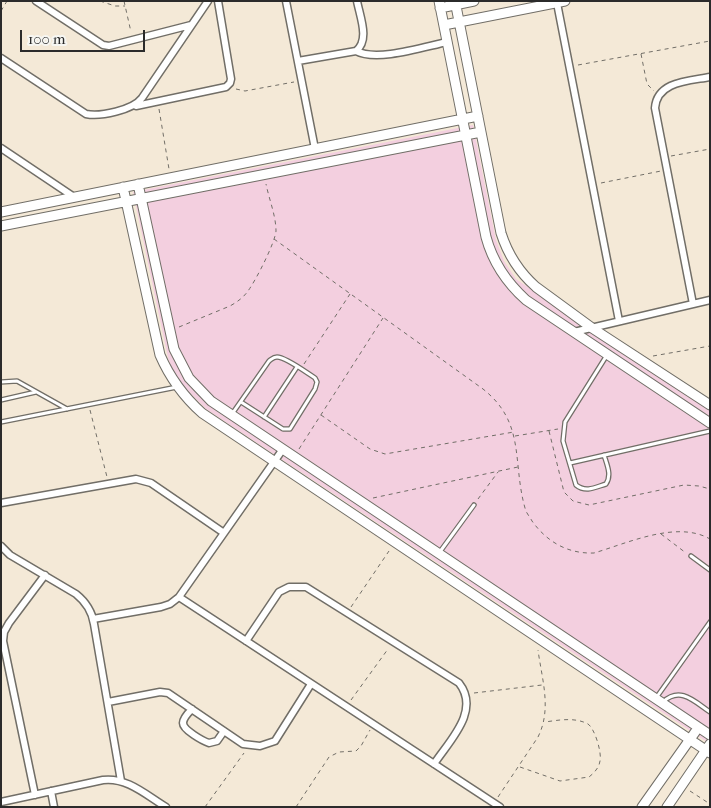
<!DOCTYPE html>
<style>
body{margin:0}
#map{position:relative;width:711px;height:808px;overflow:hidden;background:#f4e9d7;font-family:"IM FELL French Canon",serif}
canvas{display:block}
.frame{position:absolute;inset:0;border:2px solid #2b2b2b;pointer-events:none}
.scale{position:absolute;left:20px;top:30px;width:125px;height:22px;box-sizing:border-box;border:2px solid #2b2b2b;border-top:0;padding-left:6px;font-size:15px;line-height:18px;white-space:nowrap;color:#2b2b2b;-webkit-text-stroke:4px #f6f6f2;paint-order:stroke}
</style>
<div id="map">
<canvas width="711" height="808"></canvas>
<div class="frame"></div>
<div class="scale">100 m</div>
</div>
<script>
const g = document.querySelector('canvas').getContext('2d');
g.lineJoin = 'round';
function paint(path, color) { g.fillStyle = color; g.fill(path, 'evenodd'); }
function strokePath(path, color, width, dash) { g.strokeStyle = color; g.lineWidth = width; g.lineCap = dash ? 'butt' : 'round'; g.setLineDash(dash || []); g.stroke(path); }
const built = new Path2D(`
 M473,125L496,240L504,261L516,279L710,410V744L206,409L184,387L172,369L168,358L133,192Z`);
const path = new Path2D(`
 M100,1L115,6H125
 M124,1L131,32
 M1,11L7,1
 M641,54L647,84L654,91
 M578,65L710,41
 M236,89L245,91L294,82
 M159,109L169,169
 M671,156L710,149
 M601,183L661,171
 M274,239L483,389C526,423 512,462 525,508C526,513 530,517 532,521C547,542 568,554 594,553C628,543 677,520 710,539
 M179,327L230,306C237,302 243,298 248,291C256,280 275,243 276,231C276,216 269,199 266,184
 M653,356L710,346
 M304,364L350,294
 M90,410L107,477
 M321,415L370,449L385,454L514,432
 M549,431L564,492L573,501L589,505L684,485L699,486L710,489
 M515,436L558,429
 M299,449L383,318
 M373,498L518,467
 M478,499L498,472
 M661,534L686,553
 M351,607L389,551
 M474,693L542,685
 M351,700L388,649
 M520,767L560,781L589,777C594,773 599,768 600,761C602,753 595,729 588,724C575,717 559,720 545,722
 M690,791L710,804
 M498,797L538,737C552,709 542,680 538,650
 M205,807L244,753
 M296,807L329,757L339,752L356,751L361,746L370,730`);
const lane = new Path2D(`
 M1,382L17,381L67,409
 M1,400L36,392
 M232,414L269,361C272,359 273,357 277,357C286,357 307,373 315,378L317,382L315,389L290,429H283L241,402
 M264,417L297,367
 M1,422L177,387
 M604,455C607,465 612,475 606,484C596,487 586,493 576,485L563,441L565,422L607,355
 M570,463L710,431
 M439,553L474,505
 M691,556L710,570
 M656,698L710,622
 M663,702C680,686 694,701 710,712`);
const street = new Path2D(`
 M36,1L103,45L109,46L191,25
 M286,1L315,149
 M557,3L619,321
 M356,51C377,62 423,47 447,42
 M1,58L86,114C100,117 133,110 142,98L208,1
 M298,61L356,51C370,40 360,17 357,1
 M136,106L226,87L230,83L231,79L218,1
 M1,148L74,197
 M693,304L655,108C657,81 689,81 710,77
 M574,332L710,300
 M1,503L136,479L151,483L224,533
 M1,546L10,555L76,594C86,602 92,611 94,624L121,781
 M179,597L500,807
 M93,619L161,607L170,604L179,597L283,449
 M246,641L279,592L289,587H306L459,683C481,711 449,741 434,764
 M108,702L160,692L168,693L243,744L260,746L275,741L311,684
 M192,709C189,712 183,718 183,723C183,730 203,741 209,743L217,741L224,731
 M51,791L54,807
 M35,795L3,641L4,632L9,623L45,575
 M1,802L103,780C127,777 146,795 166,807`);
const secondary = new Path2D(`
 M439,1L486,237C493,263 506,282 526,300L710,423
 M455,1L501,233C508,255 519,272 536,287L592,328L710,405
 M440,8L474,1
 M444,25L565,1
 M138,184L174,349L189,378L211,401L710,735
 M123,187L160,355C170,378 183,396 202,413L710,753
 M1,212L478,116
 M1,226L481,132
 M642,807L698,728
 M667,807L710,744`);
paint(built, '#f3cfdf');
strokePath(lane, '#716e67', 5.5);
strokePath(street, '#716e67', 9);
strokePath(secondary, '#716e67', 11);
strokePath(path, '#716e67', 1, [4, 4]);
strokePath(lane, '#fff', 3);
strokePath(street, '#fff', 6);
strokePath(secondary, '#fff', 9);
</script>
